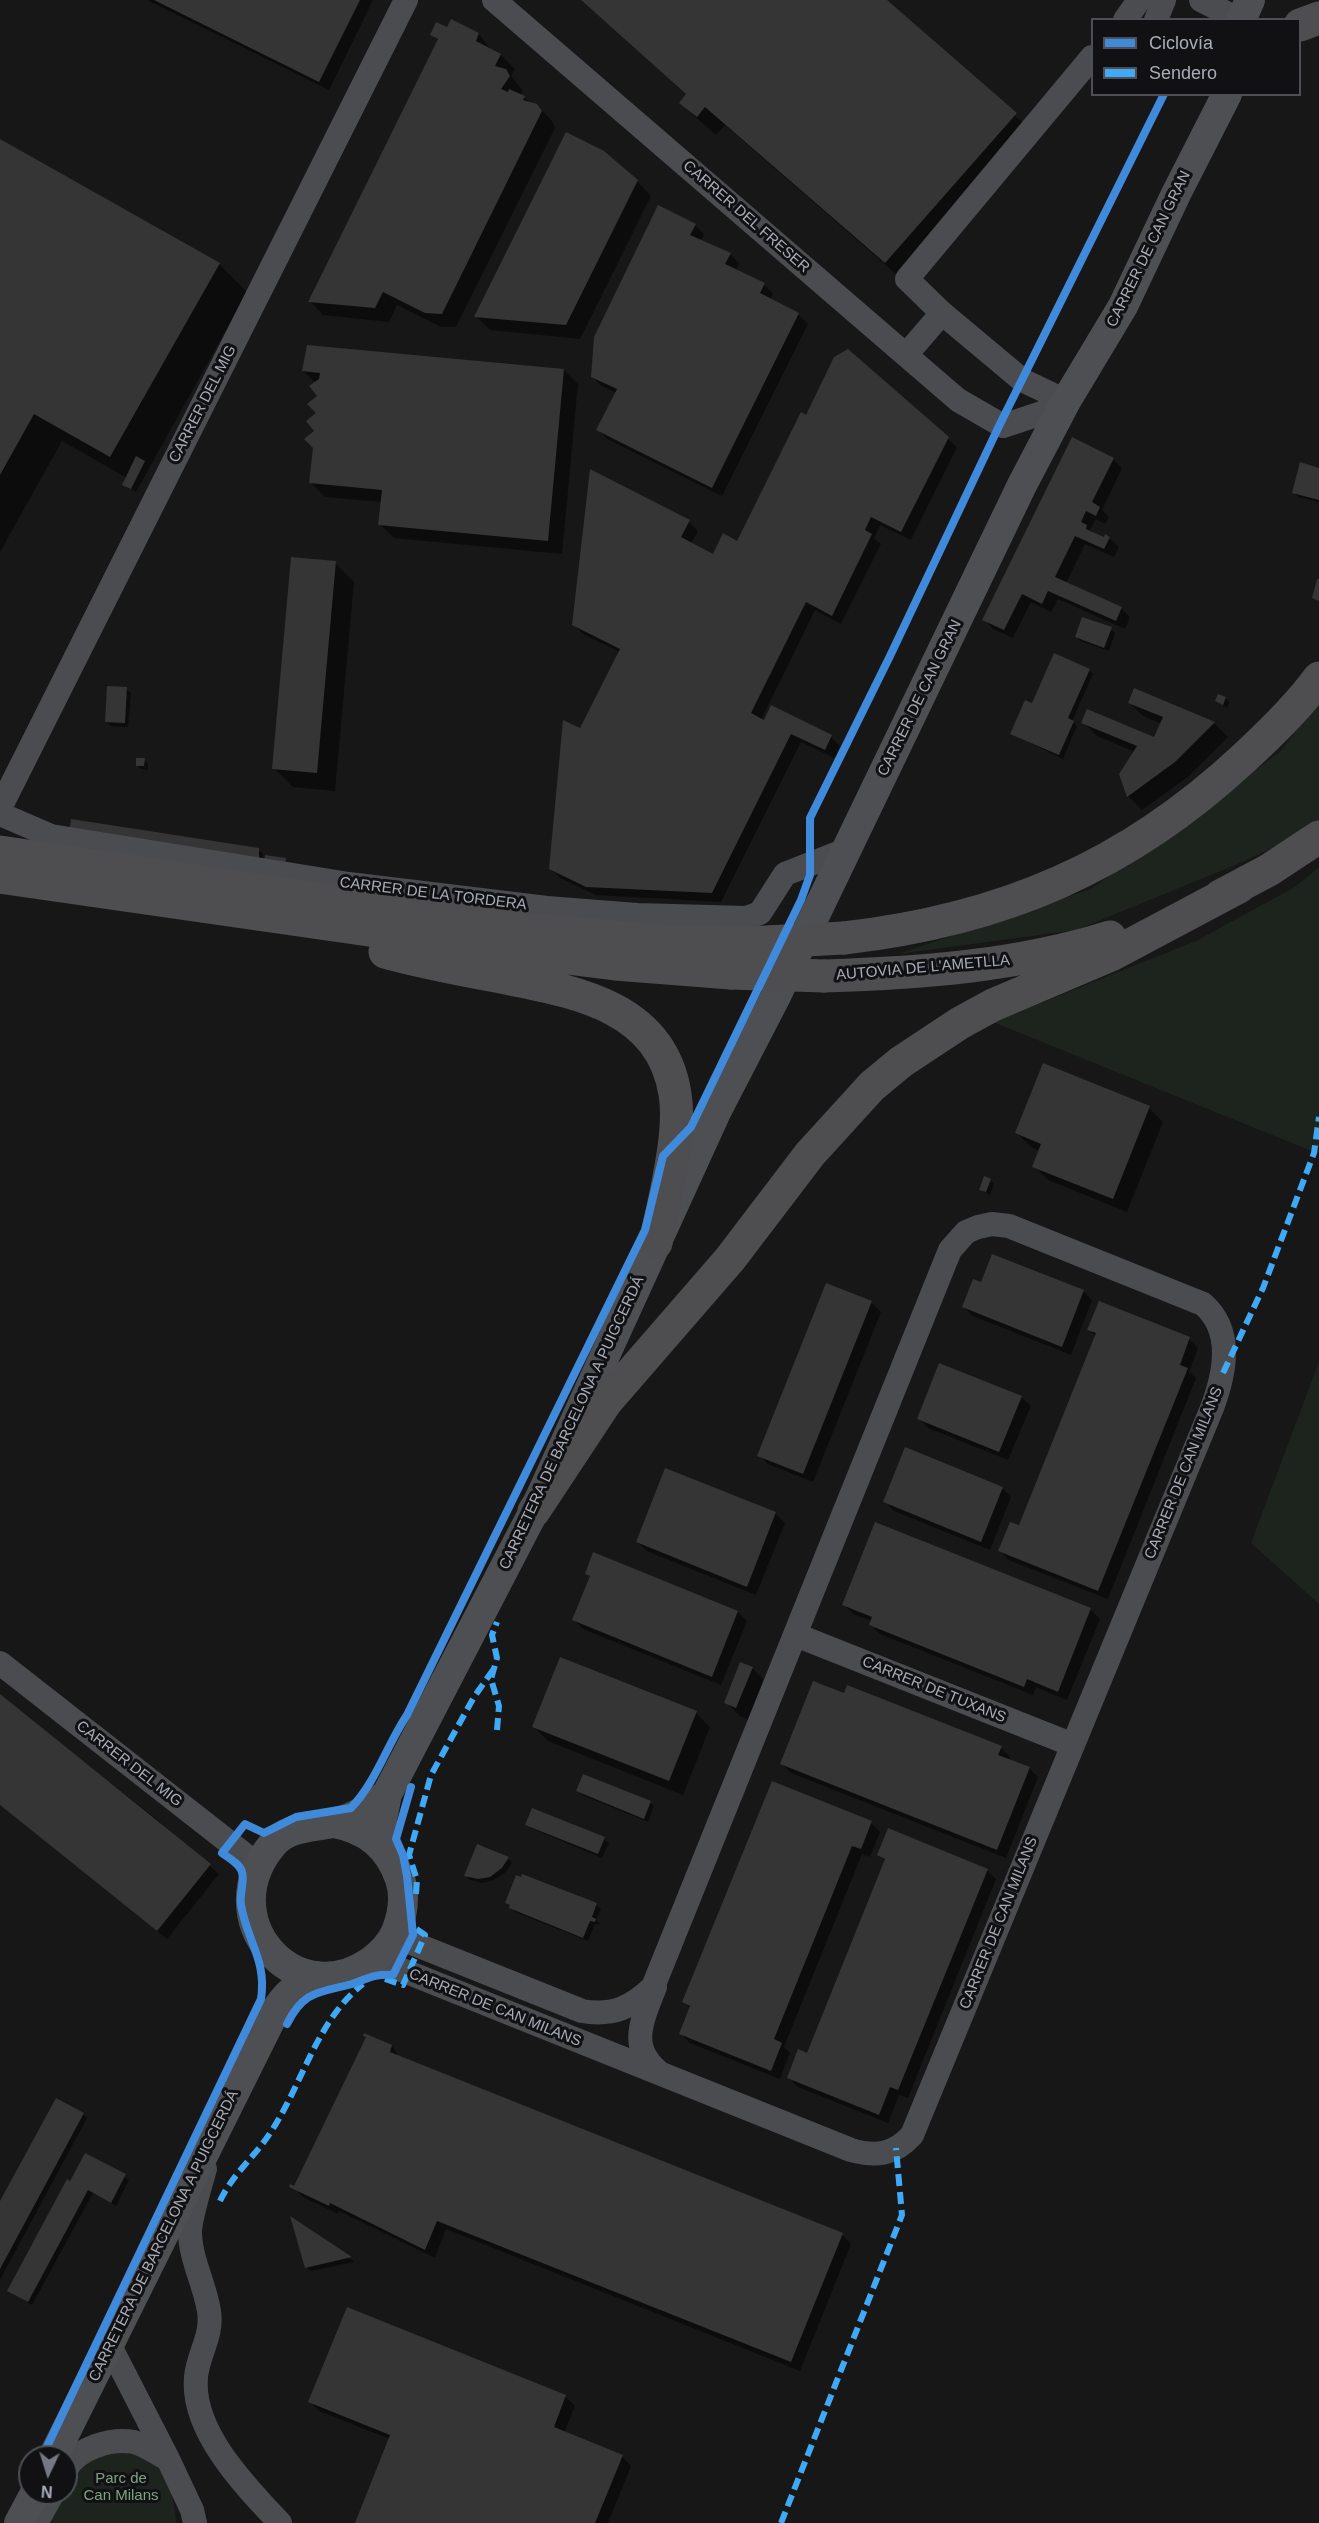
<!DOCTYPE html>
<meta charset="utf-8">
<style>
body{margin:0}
#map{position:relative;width:1319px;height:2523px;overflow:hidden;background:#171717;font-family:Helvetica,sans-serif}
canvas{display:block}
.legend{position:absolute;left:1091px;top:18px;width:210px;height:78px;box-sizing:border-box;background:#111113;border:2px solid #4d4f55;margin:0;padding:8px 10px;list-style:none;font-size:18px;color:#a8adb8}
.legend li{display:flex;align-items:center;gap:12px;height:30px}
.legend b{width:30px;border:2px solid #4d4f55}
.north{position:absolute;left:18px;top:2445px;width:60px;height:60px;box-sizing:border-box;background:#111113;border:2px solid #4d4f55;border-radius:50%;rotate:184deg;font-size:16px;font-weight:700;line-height:24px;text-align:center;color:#a8adb8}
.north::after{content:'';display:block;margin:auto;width:21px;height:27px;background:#757880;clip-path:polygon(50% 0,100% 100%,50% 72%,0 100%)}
</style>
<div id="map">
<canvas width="1319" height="2523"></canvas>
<ul class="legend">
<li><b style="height:8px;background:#408adc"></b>Ciclovía</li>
<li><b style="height:8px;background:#3fa9f5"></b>Sendero</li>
</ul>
<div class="north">N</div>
</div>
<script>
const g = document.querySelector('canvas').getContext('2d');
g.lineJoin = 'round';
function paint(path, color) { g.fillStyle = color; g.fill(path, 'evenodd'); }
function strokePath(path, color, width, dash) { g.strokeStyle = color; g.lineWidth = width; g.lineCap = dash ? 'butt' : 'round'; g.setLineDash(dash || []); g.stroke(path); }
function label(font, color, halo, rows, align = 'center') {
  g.font = font + ' Helvetica,sans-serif'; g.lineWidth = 6; g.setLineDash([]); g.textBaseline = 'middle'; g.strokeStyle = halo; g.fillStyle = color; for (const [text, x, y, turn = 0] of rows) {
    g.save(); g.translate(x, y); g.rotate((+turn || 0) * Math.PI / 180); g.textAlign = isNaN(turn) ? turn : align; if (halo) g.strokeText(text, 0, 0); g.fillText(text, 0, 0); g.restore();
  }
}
const green = new Path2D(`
 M1319,701V827L1233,866L1076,930L898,954L1091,889L1280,752Z
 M1319,867V1154L993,1022L1196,941L1295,887Z
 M1319,1362V1604L1251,1543Z
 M119,2450C127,2451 140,2451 147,2455C168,2467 175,2501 176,2523H48L62,2493H66L70,2478L90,2457Z`);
const shadow = new Path2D(`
 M147,0H373L329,90Z
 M581,0H885L1034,133L904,281L725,125L716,135L700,121L681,103L687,95Z
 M452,21L479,34L492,51L501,55L515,69L511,76L523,91L520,96L538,106L552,121L555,128L456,327H441L397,305L389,322L323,315L310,301L439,42L431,34L448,29Z
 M0,140L219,264L247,292L136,492L124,484L127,478L62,441L0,552Z
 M637,181L651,196L580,339L490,330L476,316Z
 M695,225L704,234L701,241L730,254L739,263L736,271L764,284L773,294L770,300L798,314L808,324L722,496L607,439L598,430L617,393L602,386L592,377Z
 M564,370L578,384L562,554L394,538L380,524L382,502L325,497L311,483L320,396L316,383L303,371Z
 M947,438L957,447L911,540L880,525L874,538L881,544L841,624L815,610L761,720L831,737L840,746L834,758L801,742L721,902L596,895L560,878L550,868L581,731L620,652L583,634L574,625L689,522L698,531L691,544L714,556Z
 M1113,459L1122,468L1102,510L1109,517L1105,524L1096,519L1090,530L1105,539L1109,538L1119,547L1114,557L1085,544L1066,583L1121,608L1130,617L1125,629L1058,599L1051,612L1031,602L1013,638L993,629L984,619Z
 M1319,469V502L1298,497L1294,493Z
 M335,563L354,582L335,791L293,787L274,768Z
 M1111,629L1115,633L1109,651L1080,641L1076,637Z
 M1089,670L1093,674L1072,721L1077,726L1063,759L1012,734L1032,705Z
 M126,689L131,693L128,727L111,726L107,722Z
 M1134,690L1214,723L1228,737L1189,776L1142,810L1128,796L1135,752L1097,736L1083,722L1155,739L1162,724L1143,716L1129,702Z
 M1225,698L1229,702L1227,708L1217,701Z
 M144,760L148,764V770L141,769L137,765Z
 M75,836L258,850L263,854L262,865Z
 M1044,1065L1149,1108L1163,1122L1127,1212L1048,1180L1034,1166L1040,1151L1031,1147L1017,1133Z
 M990,1180L994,1184L990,1195L980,1189Z
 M1083,1291L1092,1300L1071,1355L973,1316L963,1306Z
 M871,1302L881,1312L813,1482L768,1464L759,1455Z
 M1089,1329L1189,1339L1198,1348L1189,1372L1196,1378L1108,1599L1009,1560L1000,1551L1020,1527L1096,1337Z
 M1021,1397L1031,1406L1008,1460L928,1428L918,1418Z
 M1002,1488L1011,1497L990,1550L894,1511L885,1502Z
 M775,1513L785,1523L756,1595L647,1551L637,1542Z
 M876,1524L1090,1609L1100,1619L1067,1700L1036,1687L1033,1695L880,1634L871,1625L872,1621L853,1614L843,1604Z
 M587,1573L738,1612L747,1621L721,1685L583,1629L574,1620L591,1578Z
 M752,1668L766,1682L751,1721L740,1716L726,1702Z
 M0,1696L153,1816L219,1874L167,1939L0,1805Z
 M696,1713L710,1727L683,1795L548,1741L534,1727Z
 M1001,1748L1010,1757L1009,1760L1029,1768L1038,1777L1006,1858L791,1773L782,1764Z
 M578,1791L650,1802L654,1806L648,1822L582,1795Z
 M533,1810L604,1839L609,1843L602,1858L531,1828L527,1824Z
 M871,1823L880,1832L870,1857L862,1854L784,2047L790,2053L780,2079L690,2043L681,2034L691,2009L684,2002Z
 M879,1855L987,1870L996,1879L908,2098L899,2095L888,2123L798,2087L789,2078L807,2055L886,1862Z
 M508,1859L512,1863L506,1872L494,1880L483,1883L470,1880L466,1876Z
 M507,1902L596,1905L601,1909L596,1920L600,1924H595L588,1941L515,1912Z
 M392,2046L400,2058L842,2235L851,2244L800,2371L446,2229L435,2258L339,2211L338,2214L303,2197L294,2188Z
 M83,2114L87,2118L0,2280V2204Z
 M86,2155L129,2180L116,2206L93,2193L32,2305L8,2291Z
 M293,2220L351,2259L354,2262L311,2271L306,2267Z
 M347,2309L566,2397L575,2406L564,2433L622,2456L631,2466L608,2523H356L390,2439L319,2411L310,2402Z`);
const building = new Path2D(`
 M154,0H360L319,82Z
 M581,0H887L1017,113L885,263L705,107L697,117L679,103L686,94Z
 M451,19L479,33L476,41L501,54L495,66L506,69L510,76L501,89L508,92L509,89L525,96L523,100L537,104L542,111L442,314L425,313L383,292L375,308L308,302L438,39L430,35L436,22L447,27Z
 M566,132L604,151L638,180L566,325L474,317Z
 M0,139L220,263L110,457L34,414L0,475Z
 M658,205L696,224L690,235L731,253L725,264L765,283L760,293L799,313L712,488L596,430L617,389L591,377L594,337Z
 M307,345L564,369L548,541L378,525L382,490L309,483L313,448L304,439L314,431L306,421L316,413L307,404L317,396L309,386L319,379L320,373L302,371Z
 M848,349L949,437L901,532L871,517L865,530L872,534L832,616L806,602L751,713L764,720L771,705L832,735L825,750L791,734L712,893L586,887L549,869L563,720L580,728L620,649L572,625L590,469L690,520L681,537L713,554L723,533L737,541L801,412L806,415L834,357Z
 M1072,437L1114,458L1092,502L1100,507L1096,516L1086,511L1081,522L1087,525L1086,529L1104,537L1105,534L1110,537L1104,549L1075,536L1055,577L1122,607L1116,621L1048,591L1042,604L1022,594L1004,630L982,620Z
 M136,456L145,461L131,489L122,485Z
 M1300,462L1319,468V500L1292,493Z
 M291,557L336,561L317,773L272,769Z
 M1317,579H1319V601L1312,598Z
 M1082,617L1112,627L1104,648L1075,637Z
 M1054,653L1090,669L1068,718L1074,721L1059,755L1010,734L1025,700L1032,703Z
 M107,686L127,687L125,723L105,722Z
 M1134,688L1215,722L1175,762L1127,797L1119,774L1137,746L1081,723L1087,709L1154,737L1163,717L1128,703Z
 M1218,694L1226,697L1223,705L1215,701Z
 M136,758H145L144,766H136Z
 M71,819L259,848V862L69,833Z
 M265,855L286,858L285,866L264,863Z
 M1043,1063L1150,1106L1113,1199L1032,1167L1041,1144L1015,1133Z
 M984,1176L991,1179L986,1192L979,1190Z
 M992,1254L1084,1290L1062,1347L962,1307L973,1279L981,1282Z
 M826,1283L872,1301L803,1474L757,1456Z
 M1099,1301L1190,1337L1180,1365L1188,1368L1098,1591L998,1551L1010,1522L1019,1525L1096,1333L1087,1330Z
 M939,1363L1022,1396L999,1452L917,1419Z
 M905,1447L1003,1487L981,1542L883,1502Z
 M665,1468L776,1512L747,1587L636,1542Z
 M875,1522L1091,1608L1058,1692L1027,1679L1024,1687L869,1625L872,1617L842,1605Z
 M593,1552L738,1611L712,1677L572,1620L590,1576L585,1574Z
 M560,1657L697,1711L669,1781L532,1727Z
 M740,1662L753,1667L736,1708L724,1703Z
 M813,1681L844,1693L847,1685L1002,1746L998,1755L1030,1767L997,1850L780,1764Z
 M0,1694L211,1864L157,1931L0,1805Z
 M583,1774L651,1801L644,1819L576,1791Z
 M772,1781L872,1821L861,1849L852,1846L774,2039L782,2043L771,2071L679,2034L690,2006L682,2002Z
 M532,1808L605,1837L598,1854L525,1825Z
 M888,1828L988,1869L898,2090L890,2087L879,2115L787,2078L798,2049L807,2053L885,1859L877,1855Z
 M477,1844L509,1857L502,1868L490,1877L478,1879L464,1876Z
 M522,1874L597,1903L592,1917L596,1919L595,1922L590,1921L583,1938L509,1908L510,1905L505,1903L516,1875L521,1877Z
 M364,2033L392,2045L390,2052L843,2233L791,2362L437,2221L425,2250L330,2203L329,2206L289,2187L290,2184L294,2186L366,2037L363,2036Z
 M56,2098L84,2113L0,2269V2201Z
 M85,2153L126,2174L111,2203L88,2190L28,2302L7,2291L67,2179L70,2181Z
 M290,2216L352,2257L305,2268Z
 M347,2307L566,2395L554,2427L623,2455L595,2523H355L390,2435L308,2402Z`);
const minor = new Path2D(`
 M494,0L958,400L1003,426L1042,413L1066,401
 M1201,0L1240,20
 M1125,20L1139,0
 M1156,20L1164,0
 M906,355L942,313
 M1066,401L1022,380L942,313L907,279L1092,57
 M0,808L406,0
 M0,814L51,836L349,884L547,908L637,915L746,918L760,913L785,874L846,850
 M796,1635L1073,1745
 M0,1663L258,1865
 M359,1969L381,1964L397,1968L851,2150C876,2157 894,2155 912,2135L1212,1408C1225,1373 1234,1331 1203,1304L1009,1226L992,1224L978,1227L966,1232L950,1250L653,1987C631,2008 613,2016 582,2011L412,1943L404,1935L403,1910
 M655,1987C642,2021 627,2048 661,2074
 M205,2169C201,2183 190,2219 190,2232C190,2258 205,2285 209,2311C213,2336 198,2354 196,2377C191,2431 245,2486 280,2523
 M110,2346L168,2459L192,2510L195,2523
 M66,2469C78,2448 110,2438 134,2442C145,2445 158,2454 168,2459
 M36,2523L53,2493`);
const major = new Path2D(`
 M1241,20L1250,0
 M334,1823C367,1829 389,1847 400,1879C406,1897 403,1914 396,1932C390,1945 381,1954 370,1962C294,2014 210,1918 273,1844C290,1825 314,1828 336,1822C356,1818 372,1806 387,1794
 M386,1851L382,1820L387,1794L534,1511L717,1110L776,996L1022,485L1066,401L1123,306L1176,194L1227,94
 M53,2457L274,2013C286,1994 296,1985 317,1976
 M19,2523L35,2493`);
const highway = new Path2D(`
 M1300,25L1319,18
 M0,852L523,929L662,941L746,943
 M0,877L543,955L615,964L731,973
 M1220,896L1269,870L1319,837
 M844,938C1002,920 1127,867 1244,758C1271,733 1298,707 1319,678
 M385,952C421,962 458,969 496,976C569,991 661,1003 675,1094C682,1134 663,1201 656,1243
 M824,976C921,973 1017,966 1110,937
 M534,1511L606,1402L730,1259L810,1154L872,1086L901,1062L960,1023L993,1005L1113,954L1239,887`);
const highwayBridge = new Path2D(`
 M746,943L844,938
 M731,973L824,976`);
const quiet = new Path2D(`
 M1223,1373L1263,1288L1314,1153L1319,1117
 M497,1730L499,1706L491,1679L497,1658L492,1635L497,1622
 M416,1894L417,1880L409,1855L431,1775L474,1697L493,1670
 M385,1979L403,1985L425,1935L415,1928V1924
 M220,2201C233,2173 258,2154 274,2127C303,2081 318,2019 363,1984
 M781,2523L902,2215L896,2148`);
const cycleway = new Path2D(`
 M287,2024C304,1990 319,1993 352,1984C370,1978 372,1974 393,1975L413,1935L407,1876L403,1855L396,1839L411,1787
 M42,2457L261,1999C267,1960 247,1941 241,1905C239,1894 245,1882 242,1872C240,1864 229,1858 222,1853L245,1824L264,1833L296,1817L351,1808C376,1782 387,1745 407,1715L645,1230L663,1156L691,1127L801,900L810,875V818L890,656L1000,424L1164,94`);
const streetNames = [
 ["CARRER DEL FRESER",746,217,41],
 ["CARRER DE CAN GRAN",1149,249,-64],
 ["CARRER DEL MIG",203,404,-63],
 ["CARRER DE CAN GRAN",920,698,-64],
 ["CARRER DE LA TORDERA",433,894,7],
 ["AUTOVIA DE L'AMETLLA",923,968,-5],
 ["CARRETERA DE BARCELONA A PUIGCERDÁ",572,1423,-65],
 ["CARRER DE CAN MILANS",1184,1473,-68],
 ["CARRER DE TUXANS",934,1690,22],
 ["CARRER DEL MIG",129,1764,38],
 ["CARRER DE CAN MILANS",999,1923,-68],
 ["CARRER DE CAN MILANS",495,2008,22],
 ["CARRETERA DE BARCELONA A PUIGCERDÁ",164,2236,-64]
];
const parkNames = [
 ["Parc de",121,2479],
 ["Can Milans",121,2496]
];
paint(green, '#1d241e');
paint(shadow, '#0007');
paint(building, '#353536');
strokePath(minor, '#4b4c50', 24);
strokePath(major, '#4d4f52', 30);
strokePath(highway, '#4e4e51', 33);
strokePath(highwayBridge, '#4e4e51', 33);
strokePath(quiet, '#3fa9f5', 6, [12, 6]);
strokePath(cycleway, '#408adc', 8);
label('15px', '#a8adb8', '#111113', streetNames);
label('15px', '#7fa381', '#111113', parkNames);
</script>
